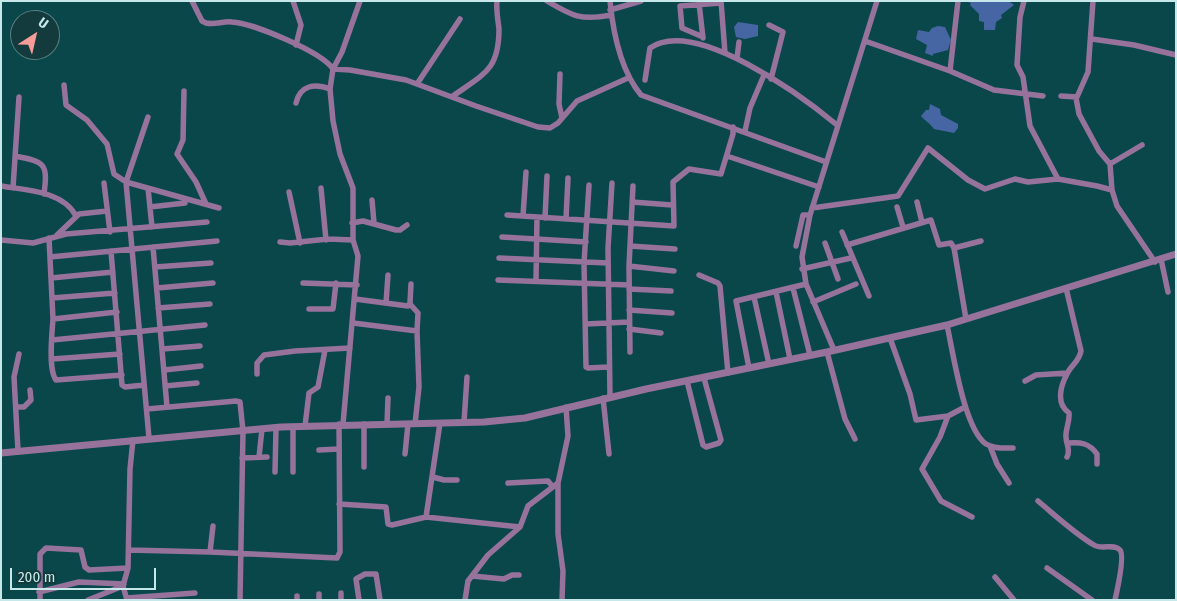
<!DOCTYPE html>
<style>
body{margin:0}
#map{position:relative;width:1177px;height:601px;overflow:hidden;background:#09474b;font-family:"Fira Sans Condensed",sans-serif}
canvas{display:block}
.frame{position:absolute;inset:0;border:2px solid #c6e8eb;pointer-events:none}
.north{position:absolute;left:10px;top:10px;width:50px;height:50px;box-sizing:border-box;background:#133a3d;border:1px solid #5b8083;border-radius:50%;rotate:35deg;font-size:14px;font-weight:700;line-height:20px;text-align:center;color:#c6e8eb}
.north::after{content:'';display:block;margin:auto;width:18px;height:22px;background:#f59b98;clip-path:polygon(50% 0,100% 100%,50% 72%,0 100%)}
.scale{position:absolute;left:10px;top:568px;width:146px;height:22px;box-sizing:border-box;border:2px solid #c6e8eb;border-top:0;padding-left:6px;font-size:15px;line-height:18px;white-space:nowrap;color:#c6e8eb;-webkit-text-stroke:4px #133a3d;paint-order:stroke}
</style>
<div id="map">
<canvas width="1177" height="601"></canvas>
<div class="frame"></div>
<div class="north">U</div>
<div class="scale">200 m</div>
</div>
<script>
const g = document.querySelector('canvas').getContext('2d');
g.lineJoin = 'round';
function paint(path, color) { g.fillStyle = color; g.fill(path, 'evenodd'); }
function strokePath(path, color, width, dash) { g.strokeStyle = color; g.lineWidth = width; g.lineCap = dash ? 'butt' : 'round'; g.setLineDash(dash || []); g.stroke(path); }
const water = new Path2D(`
 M965,1L1010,2L1014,5L1001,15L1002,18L996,22L995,30H984V22L979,21V14L970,5L971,3Z
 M738,22L758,25V36L745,39L736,37L734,27Z
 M938,26L945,27L951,40L948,50L933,54V56L925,53L927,45L916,39L918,30L929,32L932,28Z
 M930,104L940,109L941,115L958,124V128L954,133L934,129C930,123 925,121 921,116L926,110H929Z`);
const minor = new Path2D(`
 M192,1L202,21L206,23C215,25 223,21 232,22C253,23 322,52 333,69L330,89L333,121L340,154L353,188V240L358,256L343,424
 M293,1L301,25L296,45
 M360,1L342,52L333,69L350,70L406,80L476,106L538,127L550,128L558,123L577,101L628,78
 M547,1C572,16 581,21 611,15
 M610,1C613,32 621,71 641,95L826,162
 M721,1L725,53
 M1024,1L1020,17L1017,65L1023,77L1030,126L1058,179L1097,186L1112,190
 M699,3L703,38
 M610,10L641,1
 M769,25L783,32L771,79
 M703,37L682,28L680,6L721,3
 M1092,39L1134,45L1176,55
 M865,41L950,71L994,90L1043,96
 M737,58L739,42
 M950,71L958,1
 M560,74L559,104L562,118
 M645,80L650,48C695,17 802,96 837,125
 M417,84L460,19
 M64,85L66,105L87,120L107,144L114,174L126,182L219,208
 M184,91L183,140L177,154L196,182L206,204
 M453,96C484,74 499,70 499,29C498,20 496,10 497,1
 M1061,96L1077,97L1088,72L1093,1
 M1076,98L1079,114L1099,151L1110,164L1112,190L1117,206L1155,262
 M296,103C300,85 315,83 330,89
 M148,117L126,182L149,438
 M745,131L750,108L764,75
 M15,156C45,162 48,163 44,194
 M727,156L819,187
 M1110,164L1142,145
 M104,183L110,232
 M589,185L584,263L586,367L588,368L608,367
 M1,186C26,190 63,191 76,216
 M13,188L19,97
 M148,188L152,227
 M321,188L326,240
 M289,192L300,243
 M372,200L374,223
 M632,202L672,205
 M917,202L922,222
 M150,207L185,203
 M897,207L903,227
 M812,208L898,196L928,148L968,180L985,189L1015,179L1028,182L1058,179
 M507,215L674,226L673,182L689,169L721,174L733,134V127
 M523,216L526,172
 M545,218L547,176
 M566,219L568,178
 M352,223L363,221L396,230H400L407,225
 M842,232L869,296
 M57,235L79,214L107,211
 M502,237L586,242
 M49,238L53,319
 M1,240L33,243L66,234L207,222
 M280,242L290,243L328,239L353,240
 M825,243L838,279
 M847,245L931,220L939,245L951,243L954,248L966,319
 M630,246L675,249
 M796,246L803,215H810
 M153,247L167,407
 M954,248L981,241
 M111,251L122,385L125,387L144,385
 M50,257L217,241
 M499,258L608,263
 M1161,259L1168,292
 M629,266L674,271
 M155,267L211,263
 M802,269L851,258
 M699,275L718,283L720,286L728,373
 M51,278L113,272
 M498,280L629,285
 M536,281L537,217
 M303,283L357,285
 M157,288L213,283
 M793,288L810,355
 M1066,288L1081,351C1079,362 1071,365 1067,374C1060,387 1056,404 1069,413C1070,422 1065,430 1066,437C1066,445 1071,449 1067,457
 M629,289L671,291
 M776,292L790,359
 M754,297L769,364
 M52,298L115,293
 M355,299L408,306L410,303L411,284
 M813,302L856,284
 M386,303L388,275
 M410,304L418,313L417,331
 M158,308L210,304
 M309,309H333L336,283
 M629,310L672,313
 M117,312L53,319C52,333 48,370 56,380L122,375
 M353,323L417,331L419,387L415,424
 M586,324L629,322
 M947,325C953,352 964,429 986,444C994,449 1004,448 1013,448
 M629,329L661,333
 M890,338L910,394L916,420L948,416
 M52,340L205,325
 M162,349L200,346
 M834,350L806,284L802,257L810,215L877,1
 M630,352L629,266L633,186
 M827,352L845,419L855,439
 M52,359L120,354
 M749,368L736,301L806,284
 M164,370L201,366
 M257,374V363L264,355L295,351L350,348
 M687,381L703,445L706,447L719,443L721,440L704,378
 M1025,381L1036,375L1067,373
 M165,386L197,383
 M610,397L608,248L612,183
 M603,398L609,454
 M16,407H24L31,400L30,390
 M965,407L948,416L940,437L922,469L941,501L972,517
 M147,409L236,401L240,402L243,431L240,600
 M464,422L467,377
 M364,424V467
 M387,424L388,398
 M305,426L309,393L318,387L325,350
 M293,427V472
 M1068,443C1081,442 1089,443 1097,454V464
 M990,446L997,464L1009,483
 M319,450L338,449
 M18,451L14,377L19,354
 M405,454L408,424
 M259,457L262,429
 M242,458L267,457
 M275,472L276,428
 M433,477L444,480H457
 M508,483L548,481L553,487
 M558,483V534L563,571L562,600
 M1038,501C1056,516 1074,533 1094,545C1102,550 1114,543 1120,550C1125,556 1117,591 1115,600
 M339,504L386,507L388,524L392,525L426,517L520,527
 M426,517L440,423
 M213,526L210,552L337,558L340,552L339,424
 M129,550L210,552
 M1047,568L1092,600
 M472,576L504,579L512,575H519
 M995,577L1014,600
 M39,592L79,582L124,584
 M341,593V600
 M319,594V600
 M297,596V600
 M127,598L195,593
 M40,600V554L46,548L81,550L85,567L89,570L128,568L130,469L133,440
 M88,600L123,586
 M127,600L123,586L128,568
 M359,600L356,579L365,574H376L380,600
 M465,600L468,581L488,555L520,527L528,506L558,483L568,436L566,407`);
const tertiary = new Path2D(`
 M1,453L281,427L484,422L525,418L646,389L827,352L947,325L1176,254`);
paint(water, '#4666a3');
strokePath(minor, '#97739c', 5.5);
strokePath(tertiary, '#97739c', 7);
</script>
